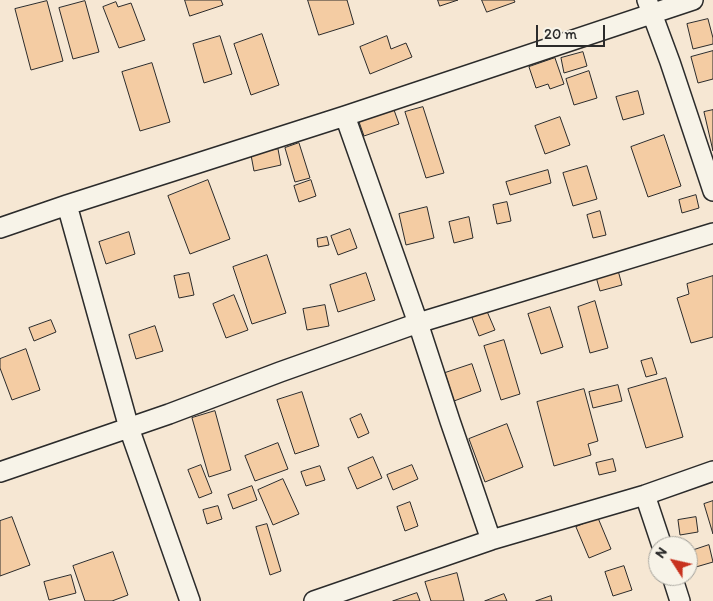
<!DOCTYPE html>
<style>
body{margin:0}
#map{position:relative;width:713px;height:601px;overflow:hidden;background:#f6e7d3;font-family:Itim,sans-serif}
canvas{display:block}
.north{position:absolute;left:648px;top:536px;width:50px;height:50px;box-sizing:border-box;background:#f7f3e8;border:1px solid #a5a39c;border-radius:50%;rotate:305deg;font-size:14px;font-weight:700;line-height:20px;text-align:center;color:#2b2b2b}
.north::after{content:'';display:block;margin:auto;width:18px;height:22px;background:#c8321e;clip-path:polygon(50% 0,100% 100%,50% 72%,0 100%)}
.scale{position:absolute;left:536px;top:25px;width:69px;height:22px;box-sizing:border-box;border:2px solid #2b2b2b;border-top:0;padding-left:6px;font-size:15px;line-height:18px;white-space:nowrap;color:#2b2b2b;-webkit-text-stroke:4px #f7f3e8;paint-order:stroke}
</style>
<div id="map">
<canvas width="713" height="601"></canvas>
<div class="north">N</div>
<div class="scale">20 m</div>
</div>
<script>
const g = document.querySelector('canvas').getContext('2d');
g.lineJoin = 'round';
function paint(path, color) { g.fillStyle = color; g.fill(path, 'evenodd'); }
function strokePath(path, color, width, dash) { g.strokeStyle = color; g.lineWidth = width; g.lineCap = dash ? 'butt' : 'round'; g.setLineDash(dash || []); g.stroke(path); }
const building = new Path2D(`
 M185,0H221L223,5L190,16Z
 M308,0H347L354,24L319,35Z
 M438,0H458L440,6Z
 M482,0H514L515,2L487,12Z
 M47,1L63,61L31,70L15,9Z
 M85,1L99,52L73,59L59,8Z
 M116,2L118,7L131,3L145,40L119,48L103,7Z
 M708,19L713,38V44L693,49L687,24Z
 M262,34L279,85L251,95L234,44Z
 M220,36L232,74L204,83L193,44Z
 M387,36L391,49L406,43L412,57L370,74L360,47Z
 M713,51V79L698,83L691,57Z
 M583,52L587,66L564,73L561,58Z
 M555,58L564,84L550,89L548,84L536,88L529,67Z
 M152,63L170,122L140,131L122,72Z
 M589,71L597,98L574,105L566,79Z
 M638,91L644,114L623,120L616,97Z
 M393,107L399,124L364,136L358,119Z
 M423,107L444,173L426,178L405,112Z
 M713,110V151L704,112Z
 M560,117L570,145L545,154L535,126Z
 M664,135L681,186L648,197L631,147Z
 M299,143L310,178L295,182L285,148Z
 M278,149L281,165L254,171L251,155Z
 M587,166L597,199L573,206L563,173Z
 M548,170L551,183L510,195L506,182Z
 M208,180L230,239L190,254L168,196Z
 M311,180L316,196L299,202L294,186Z
 M696,195L699,208L682,213L679,200Z
 M507,202L511,221L497,224L493,205Z
 M427,207L434,238L406,245L399,214Z
 M600,211L606,235L593,238L587,215Z
 M469,217L473,238L454,243L449,222Z
 M350,229L357,248L338,255L331,236Z
 M129,232L135,254L106,264L99,242Z
 M327,237L329,245L318,247L317,239Z
 M267,255L286,313L252,324L233,267Z
 M616,263L622,285L600,291L594,270Z
 M189,273L194,295L179,298L174,276Z
 M366,273L375,300L338,312L330,285Z
 M713,276V337L691,343L677,298L689,294L687,284Z
 M234,295L248,330L226,338L213,304Z
 M595,301L608,348L590,353L578,307Z
 M325,305L329,326L307,330L303,309Z
 M550,307L563,347L541,354L528,314Z
 M486,309L495,330L479,336L471,315Z
 M51,320L56,332L34,341L29,328Z
 M155,326L163,351L136,359L129,335Z
 M504,340L520,394L501,400L484,346Z
 M26,349L40,390L12,400L0,368V359Z
 M652,358L657,374L646,377L641,361Z
 M472,364L481,391L454,401L445,373Z
 M666,378L683,437L646,448L628,389Z
 M618,385L622,401L593,408L589,392Z
 M584,389L598,441L588,444L591,455L554,466L537,402Z
 M302,392L319,446L295,454L277,400Z
 M215,411L231,470L209,477L192,418Z
 M361,414L369,433L358,438L350,419Z
 M507,424L523,467L485,482L469,439Z
 M278,443L288,469L255,481L245,456Z
 M373,457L382,478L357,489L348,468Z
 M613,459L616,471L599,475L596,463Z
 M201,465L212,493L199,498L188,470Z
 M412,465L418,479L393,490L387,475Z
 M320,466L325,480L306,486L301,472Z
 M283,479L299,514L273,525L258,490Z
 M252,486L257,500L233,509L228,495Z
 M713,501V534L704,504Z
 M410,502L418,526L405,531L397,507Z
 M218,506L222,519L207,524L203,510Z
 M12,517L30,565L0,576V521Z
 M696,517L698,532L680,535L678,520Z
 M598,518L611,549L589,558L576,527Z
 M267,524L281,571L270,575L256,527Z
 M709,545L713,562L689,569L688,566V552Z
 M113,552L128,595L112,601H85L73,566Z
 M624,566L632,590L613,596L605,572Z
 M457,573L464,601H431L425,582Z
 M71,575L76,593L49,600L44,582Z
 M417,593L420,601H393Z
 M504,594L507,601H485Z
 M551,596L552,601H536Z`);
const street = new Path2D(`
 M647,0L670,62L713,191
 M345,116L418,323L450,421L491,540
 M67,205L129,428L190,601
 M0,228L67,205L345,116L693,0
 M0,472L169,414L280,372L418,323L713,233
 M645,495L662,546
 M672,576L680,601
 M314,601L491,540L645,495L713,471`);
paint(building, '#f4cca3');
strokePath(building, '#2b2b2b', 1);
strokePath(street, '#2b2b2b', 22);
strokePath(street, '#f7f3e8', 19);
</script>
